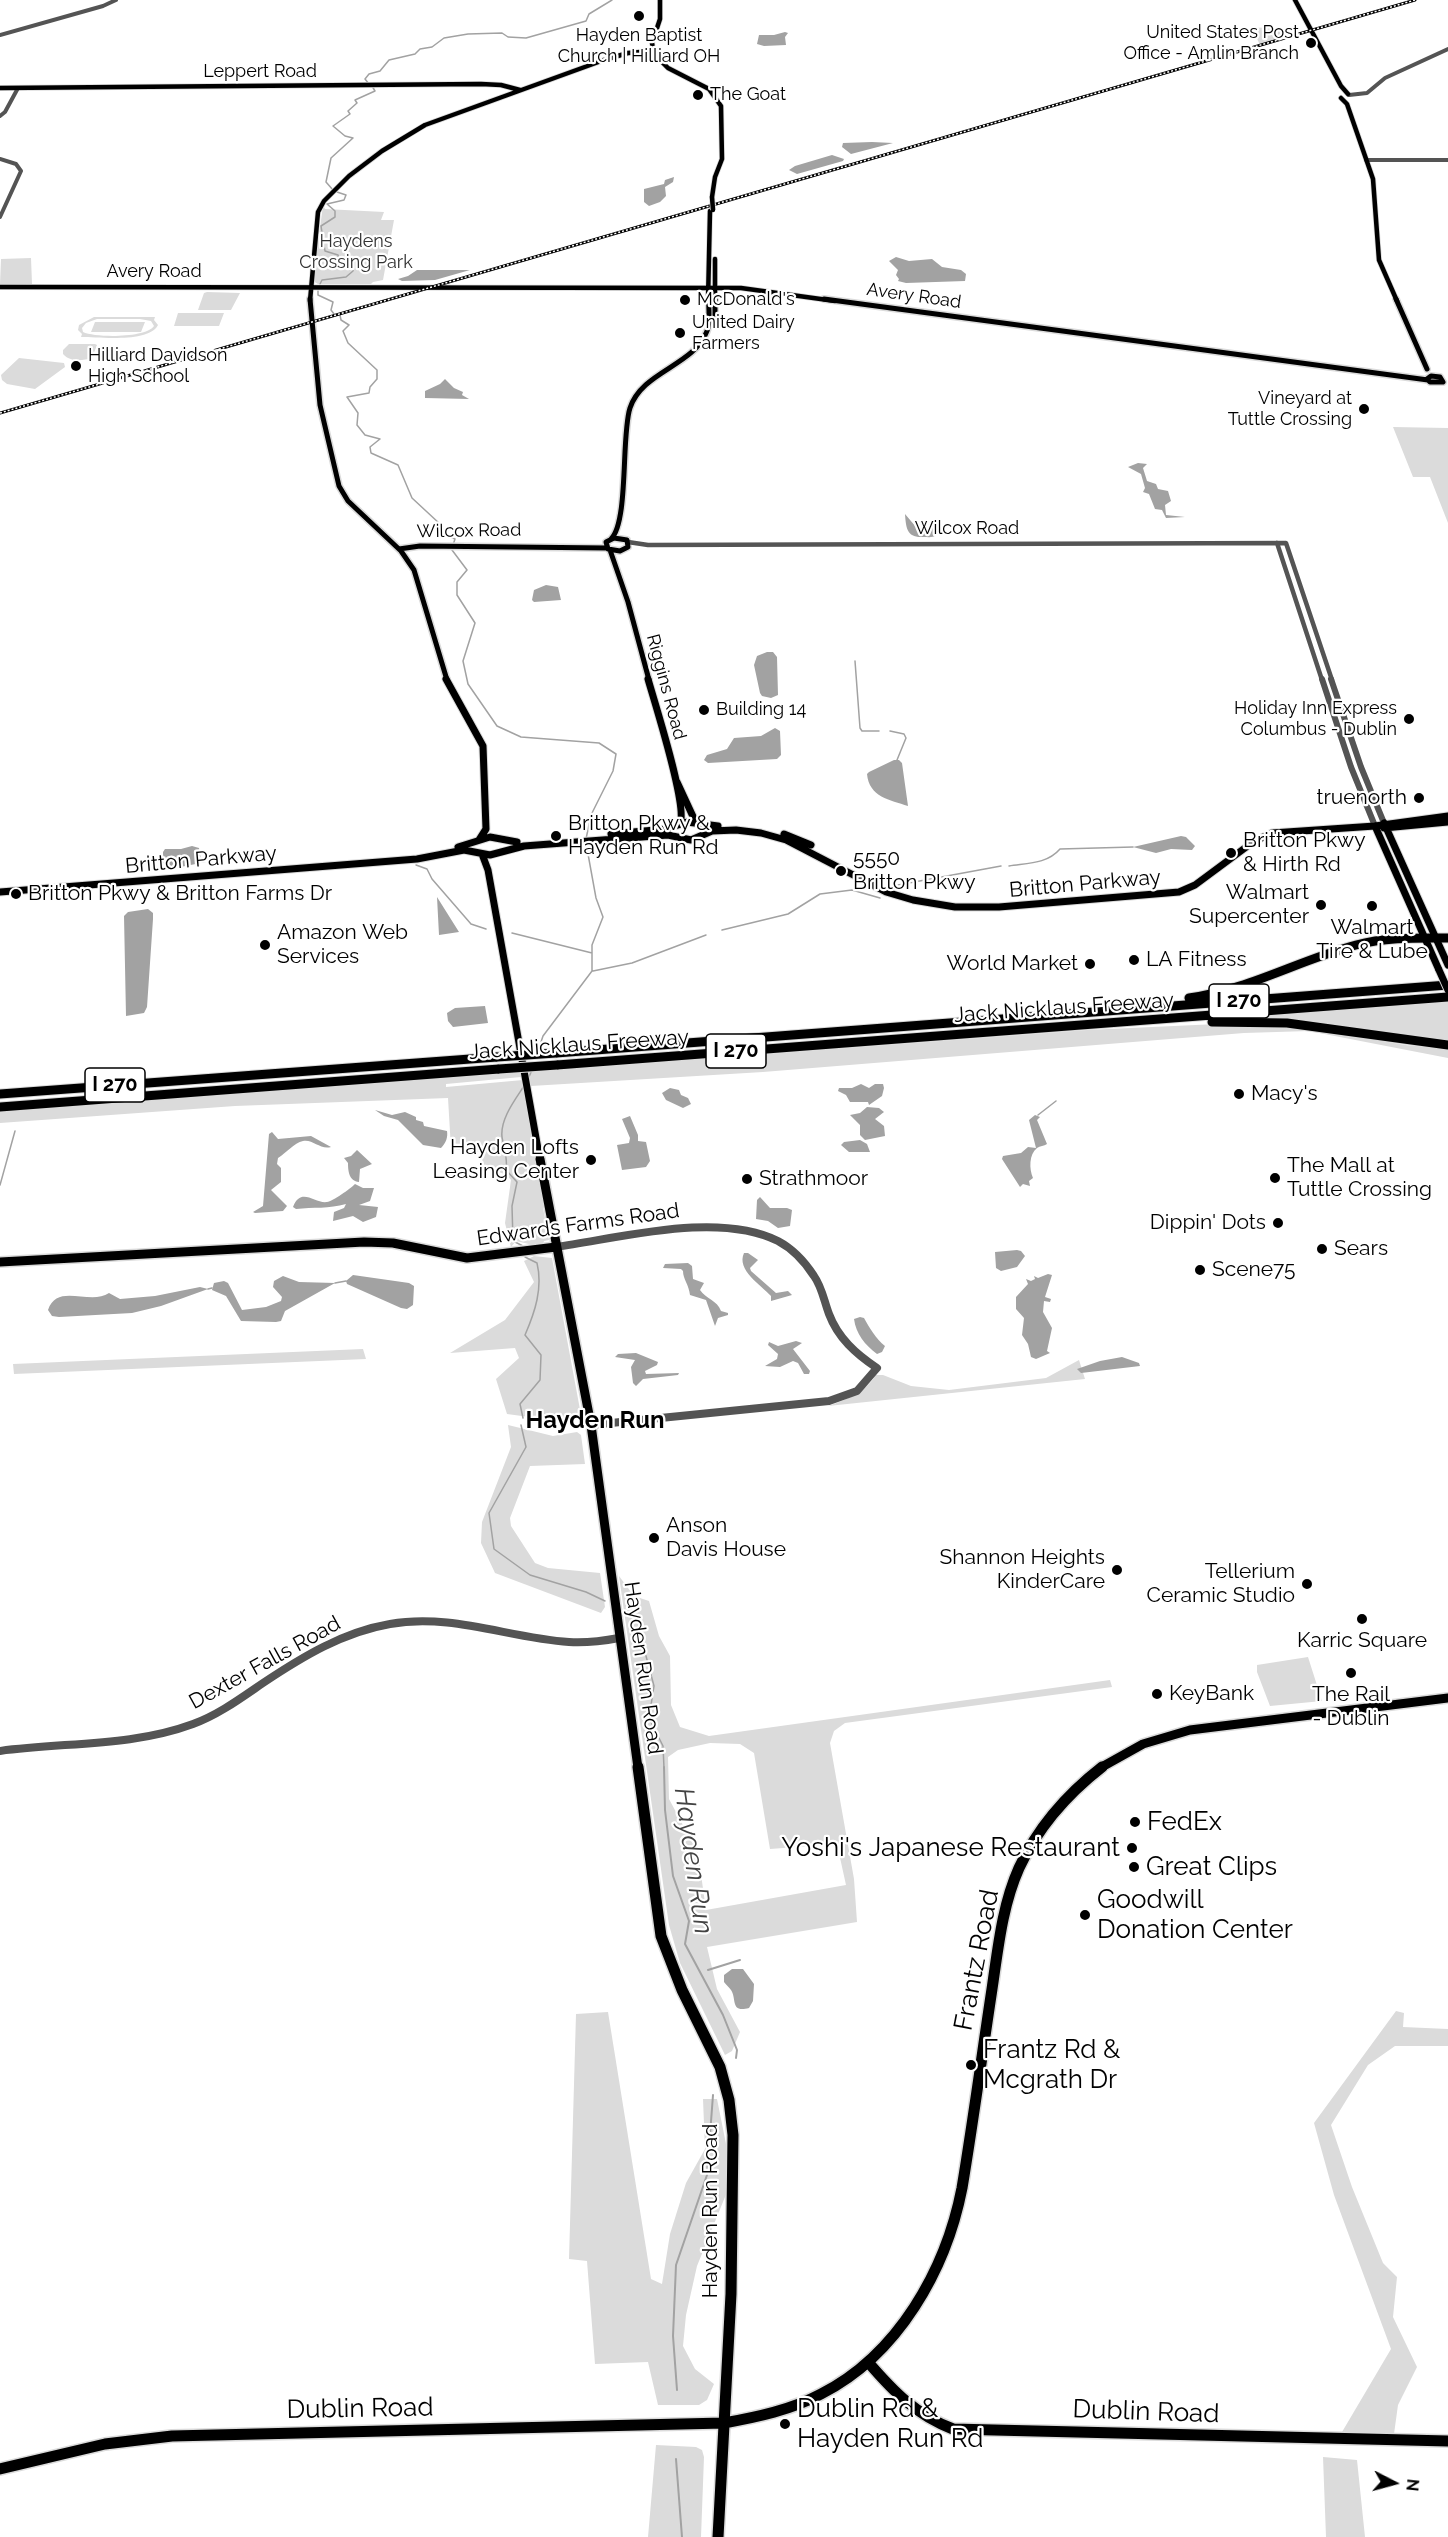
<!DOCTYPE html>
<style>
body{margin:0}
#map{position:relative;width:1448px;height:2537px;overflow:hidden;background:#fff;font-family:Raleway,sans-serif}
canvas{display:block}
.north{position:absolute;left:1364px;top:2453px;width:60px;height:60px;-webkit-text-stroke:4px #fff;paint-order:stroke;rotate:96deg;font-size:16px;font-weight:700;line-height:24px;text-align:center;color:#000}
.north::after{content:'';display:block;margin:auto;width:21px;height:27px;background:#000;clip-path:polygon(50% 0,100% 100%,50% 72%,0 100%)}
</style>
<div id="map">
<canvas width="1448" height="2537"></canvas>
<div class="north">N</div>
</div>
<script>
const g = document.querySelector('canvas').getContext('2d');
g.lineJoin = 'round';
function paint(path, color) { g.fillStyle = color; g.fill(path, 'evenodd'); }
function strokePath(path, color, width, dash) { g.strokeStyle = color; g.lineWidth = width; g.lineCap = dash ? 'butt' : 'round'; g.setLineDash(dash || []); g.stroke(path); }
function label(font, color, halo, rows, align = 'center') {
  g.font = font + ' Raleway,sans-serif'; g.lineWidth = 4.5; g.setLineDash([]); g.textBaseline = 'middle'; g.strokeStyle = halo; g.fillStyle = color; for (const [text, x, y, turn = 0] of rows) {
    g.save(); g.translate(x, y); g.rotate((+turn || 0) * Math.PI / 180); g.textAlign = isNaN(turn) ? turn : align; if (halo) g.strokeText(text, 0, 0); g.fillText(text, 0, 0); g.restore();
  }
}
const green = new Path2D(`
 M1276,27L1282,28L1286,37L1260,45L1252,28Z
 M323,205L325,209L384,212L381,220H394L383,280L373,282L371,284H318L313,281Z
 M31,258L32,284H0L1,259Z
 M207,292L240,293L231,310H198L204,293Z
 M178,313H224L219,326H174Z
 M94,317H155L154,320L158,325C149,343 100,337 81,337L82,334L78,330L79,325ZM97,319H140L151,321L154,326C146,338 96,338 83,332L82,328L86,323Z
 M95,322H145L141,332H91Z
 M69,344H95L97,345L92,358C82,361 70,362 63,354V350Z
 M19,358L64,363L65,367L35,389L7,384L2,380L1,375Z
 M1393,427L1448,428V523L1430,477H1413Z
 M1448,1002V1042L1261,1019L1257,1016Z
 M1239,1023L1311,1028L1405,1045L1448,1049V1058L1309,1031L1244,1033L763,1072L531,1086L528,1072L1087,1030Z
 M521,1072V1077L446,1084V1087L523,1080L544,1198L543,1208L549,1240L544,1241L543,1244L533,1245L516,1241L511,1247L505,1223L511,1180L507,1175L485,1167L479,1152L451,1149L448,1098L235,1106L0,1123V1112Z
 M534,1256L552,1258L581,1415L570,1420L559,1421L507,1414L496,1379L519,1358L515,1348L450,1353L505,1320L534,1282L524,1261Z
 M363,1349L366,1359L14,1374L13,1364Z
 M1079,1360L1085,1379L828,1406C848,1399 864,1393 876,1375H883L911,1386L949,1390L1046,1378Z
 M508,1425L553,1436L577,1432L581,1435L585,1464L530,1466L510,1518L511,1526L535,1563L548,1568L600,1573L605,1607L601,1613L495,1573L481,1543L482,1522L511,1447Z
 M619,1576L634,1596L649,1601L659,1636L670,1656L671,1705L680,1727L709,1736L1110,1680L1112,1687L845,1723L834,1731L830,1743L854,1879L857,1922L707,1947L717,1989L740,2032L732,2051L725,2055L680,1963L669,1925ZM710,1743L740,1744L754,1753L770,1849L837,1844L846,1885L706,1910L698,1853L669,1799L668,1757L678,1750Z
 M1308,1657L1322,1701L1270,1706L1257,1672V1665Z
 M1396,2011L1404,2013L1403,2027L1448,2029V2046H1395L1368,2065L1331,2125L1352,2187L1383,2263L1397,2277L1393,2317L1417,2367L1398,2405L1394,2434L1342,2432L1391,2349L1334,2195L1314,2123Z
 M608,2012L651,2279L662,2284L670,2234L686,2183L705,2149L703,2099H717L726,2144L727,2192L697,2266L686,2315L683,2346L695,2369L714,2384L707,2400L699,2405H658L648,2362L595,2364L587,2261L569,2259L576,2014Z
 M656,2445L696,2447L702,2450L704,2457L701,2537H648Z
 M1323,2457L1357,2460L1365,2537H1326Z`);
const water = new Path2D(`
 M785,32L788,33L785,37L786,45L764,46L757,44L759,35H774Z
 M872,142L893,143L851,154L842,147L843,143Z
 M832,155L844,159L843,161L797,174L789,170L795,166Z
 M674,177L673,182L665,187L666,196L660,202L649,206L644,202V189L664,184L665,180Z
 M896,257L909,261L932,259L942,267L961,270L966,274L965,281L906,283L898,281L899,279L896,275L898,270L889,261Z
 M417,270H470L435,280L402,281L398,279L408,276Z
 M445,379L454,388L463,392L462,395L469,399L425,398V391L440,384Z
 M1138,463L1147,464L1143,468L1147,481L1156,484L1158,489L1168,491L1171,501L1165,505L1166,515L1185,517L1166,518L1162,510L1155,509L1149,494L1143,492L1145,488L1141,474L1128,467Z
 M905,514L916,527H936L937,535C932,538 929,537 923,537C907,538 906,528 905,514Z
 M546,585L558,587L561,600L534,602L532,600L534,590Z
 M767,652H773L777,657L778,695L771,698L762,696L760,693L754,665L757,656Z
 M775,728L780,731L781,755L777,759L708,763L704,760L707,755L727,749L734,738L761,736Z
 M894,760H899L902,763L908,806C890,800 869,797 867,774L869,772Z
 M1181,836L1186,837L1195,846L1192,850L1171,849L1156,853L1133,847Z
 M192,846L199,848L201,860H206V862L170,869L163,867V852L165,849H181Z
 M437,897L459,932L439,935Z
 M148,909L153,913V919L147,1007L144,1013L126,1016L124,916L128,912Z
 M485,1006L488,1023L453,1027L448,1021L447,1013L455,1008Z
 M861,1084L869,1088L875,1084H883L884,1088L882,1096L869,1105L868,1102H850L846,1095L838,1091L839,1088H852Z
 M670,1088L679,1090L681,1095L688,1098L691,1104L683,1108L666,1100L662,1093Z
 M867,1107L879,1108L884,1112L875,1119L884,1126L885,1136L865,1140L860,1135V1125L850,1115L860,1113Z
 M375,1110L392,1115L405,1112L416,1117V1120L423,1122L424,1126L447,1131C448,1137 446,1143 441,1148L423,1145L398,1120L384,1116Z
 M1035,1115L1040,1117L1037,1120L1047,1144C1044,1146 1040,1146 1037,1148C1029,1154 1029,1169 1033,1178L1029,1181L1030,1186L1023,1184L1020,1187L1002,1159L1003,1156L1021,1153L1028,1147L1036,1148L1029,1120Z
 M630,1116L638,1135V1141L646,1142L650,1161L646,1167L622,1170L617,1145L629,1143L630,1138L622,1119Z
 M272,1132L278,1139L311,1136L331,1147C320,1150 313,1139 303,1141C294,1143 286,1153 278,1158L277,1164L281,1168V1182L271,1190L287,1206L283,1211L255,1213L253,1212L263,1206L269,1134Z
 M860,1140L867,1144L870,1152H849L841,1145L844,1142Z
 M357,1150L372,1164L360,1169L359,1182C349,1181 348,1171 348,1163L344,1158L351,1156Z
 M355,1184L363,1188H374L370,1201L359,1205L378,1207L376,1217L363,1222L353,1216L333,1221L334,1212L344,1208L346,1204C329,1209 313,1207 296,1209L293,1207C301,1186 315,1204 327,1202C333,1201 350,1189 355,1184Z
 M760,1197L770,1208H787L792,1210L790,1226L778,1228L768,1221L756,1219L757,1200Z
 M1017,1250L1021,1251L1025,1256L1017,1267L1001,1271L996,1268L995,1252Z
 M744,1253H748L758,1260L750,1268L751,1271L776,1293L788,1291L792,1295L771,1301V1296C761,1285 736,1270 744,1253Z
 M688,1263L692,1266L693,1279L704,1283L700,1290C706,1299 717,1300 721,1311L728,1313V1315L718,1318L715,1326L706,1300L690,1295C689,1285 683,1279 683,1271L681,1269L663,1268L665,1264Z
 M1048,1274L1052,1275L1045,1297L1051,1299L1050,1302L1044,1301L1043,1312L1052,1328L1047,1351L1050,1353L1036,1359L1031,1357L1028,1344L1022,1335L1024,1318L1016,1309V1297L1028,1284L1026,1279L1031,1281L1035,1279L1034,1276L1038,1278Z
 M353,1275L409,1283L414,1286L413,1305L407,1309L401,1308L347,1284L346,1281Z
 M283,1276L299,1282L335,1283L285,1311L281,1321L276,1322L241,1321L226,1296L212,1290L214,1283L224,1281L228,1283L242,1310L266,1307L281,1301L282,1297L273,1287L274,1281Z
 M200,1287L208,1289L161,1306L132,1313L59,1317L52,1316L48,1310C57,1282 90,1306 109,1293L120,1299L155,1296Z
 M860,1317L864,1318C869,1327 876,1339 885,1346L882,1352L877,1354C865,1345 856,1334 854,1319Z
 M796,1341L802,1343L793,1349L810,1371L809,1374H804L798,1363L793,1361L780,1367L765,1366L777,1359L778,1354L768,1345L769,1342L778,1346Z
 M636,1353L658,1362L657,1365L645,1371L646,1374L679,1373L678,1375L643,1379L636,1386L633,1383L631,1367L635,1360L615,1357L618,1354Z
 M1122,1357L1139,1363L1140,1366L1081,1373L1077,1369L1100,1361Z
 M732,1969H743L754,1984L753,2001L749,2008C730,2013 737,1999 731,1990C729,1987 726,1985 724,1982V1975Z`);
const streamFar1 = new Path2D(`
 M369,84L365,79L369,74L380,71L389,60L415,54L420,49L432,47L444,38L468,34L502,33L508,37L526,38L586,21L589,14L612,0
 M333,190L326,182L331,158L353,138L345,136L333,126L350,114L348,111L357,103L355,100L375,91L372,86
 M320,284L322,280L346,277L353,271V266L339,259L338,255L325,251L321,226L335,217V211L327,204L344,200L346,195L337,192
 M318,291V295L333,302L331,310L334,314
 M340,315L341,320L349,325L343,331L348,343L377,370V379L370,387L369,393L347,397L358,413L357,425L365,435L380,439L370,447L371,453L398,465L412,498L440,524L444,534L455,539L453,545
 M452,550L467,570L457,582V595L475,623L463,661L468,684L497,726L521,737L599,743L616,754L613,771L591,815L586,839
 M855,661L860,728L862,731H879
 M890,731L904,734L906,738L897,760
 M416,865L427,869L432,879L471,924L486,929
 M1009,866C1028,863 1047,864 1060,849L1133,847
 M898,885L1001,866
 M722,930L788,914L820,894L852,890L880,898
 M512,933L592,953
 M593,971L632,963L706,935
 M538,1051L543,1036L592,971V945L603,917L596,898L586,843
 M528,1079L532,1070
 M524,1086C515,1100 500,1119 502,1137C504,1149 508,1158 506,1170L517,1182L512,1206L513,1241L525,1247
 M1038,1115L1056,1101
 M0,1185L15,1131
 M335,1283L346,1281
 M208,1289L212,1288
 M523,1418L520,1404L540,1380L541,1355L525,1335C535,1312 543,1288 537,1263L525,1257L526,1254
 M521,1425L526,1447L489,1513L494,1549L530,1575L586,1592L605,1601
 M633,1628L646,1656L654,1686L649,1718L663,1746L664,1768`);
const stream = new Path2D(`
 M664,1767L665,1810L673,1876L689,1921L685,1944L723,2015L737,2050L736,2058
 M708,1970L740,1960
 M677,2390L673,2336L676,2265L707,2175L713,2095
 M676,2459L682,2537`);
const minorFar3 = new Path2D(`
 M0,35L103,6L116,0
 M1349,95L1367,93L1385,78L1448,49
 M0,116L5,112L18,88
 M0,159L16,164L21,171L0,217
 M1366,160H1448`);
const minorFar2 = new Path2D(`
 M628,542L648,545L1286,543L1332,680
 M1277,543L1322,680`);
const minorFar1 = new Path2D(`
 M1322,679L1351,767L1375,826
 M1331,679L1361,767L1384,823`);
const minor = new Path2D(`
 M556,1247C621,1238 718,1211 778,1241C793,1249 805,1262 814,1276C822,1287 824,1301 829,1314C838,1338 856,1354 877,1368L857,1391L829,1401L591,1425
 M0,1751C64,1742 131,1747 193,1724C218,1715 241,1698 263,1683C302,1657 343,1632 390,1624C451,1613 509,1638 569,1642C586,1643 603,1641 619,1638`);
const majorFar4 = new Path2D(`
 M660,0V19L652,43L654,54L668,68L709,89L721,106L722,159L715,177L712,197
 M1295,0L1341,86L1348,94
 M0,88L481,84L501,85L520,90
 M1341,98L1347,104L1373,179L1379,260L1397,301
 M715,259V301
 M0,287L741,288L835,301
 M310,301L318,212L324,201L349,176L382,151L425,125L604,60L628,53L653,51
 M708,301L710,211`);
const majorFar3 = new Path2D(`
 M310,299L320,405L339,486L348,501L401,551L414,570L447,680
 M715,299V315
 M824,299L1428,380
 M1396,299L1427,369
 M1431,376L1440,377L1443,382H1430L1427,379Z
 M614,538L627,540L628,547L620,551L608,549L606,542Z
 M611,539C629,521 621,435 630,408C642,371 694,366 707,331C711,322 708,309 709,299
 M399,549L420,546L607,548
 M610,550L628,602L649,680`);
const majorFar2 = new Path2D(`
 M446,679L483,746L486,829L479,840
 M648,679C655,704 688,806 680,824
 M677,782L696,823
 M1384,823L1448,965
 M1375,826L1439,970
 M1384,828L1448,822
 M611,834L666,829L687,822L718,826
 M784,834L811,845
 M458,847L490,837L517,842
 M482,854L488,870L540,1160
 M0,892L417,859L464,850L490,855L524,846L668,835L691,840L712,831L736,830L761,833L786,840L886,892L913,900L955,907H999L1179,892L1195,885L1253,842L1272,833L1375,826L1448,816`);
const majorFar1 = new Path2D(`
 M540,1159L591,1425L638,1768
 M0,1262L364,1242L393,1243L467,1258L556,1247
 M1100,1768L1143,1744L1190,1730L1448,1698`);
const major = new Path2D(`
 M638,1767L661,1936L682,1990L720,2067L729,2100L733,2135L731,2294L718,2537
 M868,2362C893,2391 916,2415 953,2429L1448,2441
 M0,2469L105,2444L172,2436L724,2423C757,2417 791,2410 821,2394C898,2355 946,2270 962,2188C973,2122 982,2055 992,1989C998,1949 1002,1906 1019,1868C1038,1827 1066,1795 1102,1767`);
const highway = new Path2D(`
 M1189,998C1248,990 1299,960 1356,945C1386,937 1417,938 1448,938
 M1212,1022L1287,1023L1448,1045
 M556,1053L1448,985
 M557,1065L1448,997
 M0,1094L497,1057
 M0,1107L499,1069`);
const rail = new Path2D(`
 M0,413L1415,0`);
const majorBridgeFar1 = new Path2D(`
 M712,197L713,210`);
const majorBridge = new Path2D(`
 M1439,970L1448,990`);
const highwayBridge = new Path2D(`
 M497,1057L556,1053
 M499,1069L557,1065`);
const markers = [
 [639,16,6,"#000"],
 [1311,43,6,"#000"],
 [698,95,6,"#000"],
 [685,300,6,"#000"],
 [680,333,6,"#000"],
 [76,366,6,"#000"],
 [1364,409,6,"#000"],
 [704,710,6,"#000"],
 [1409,719,6,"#000"],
 [1419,798,6,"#000"],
 [556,836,6,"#000"],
 [1231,853,6,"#000"],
 [841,871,6,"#000"],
 [16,894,6,"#000"],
 [1321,905,6,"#000"],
 [1372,906,6,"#000"],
 [265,945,6,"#000"],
 [1134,960,6,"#000"],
 [1090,964,6,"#000"],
 [1239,1094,6,"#000"],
 [591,1160,6,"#000"],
 [1275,1178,6,"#000"],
 [747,1179,6,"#000"],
 [1278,1223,6,"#000"],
 [1322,1249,6,"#000"],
 [1200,1270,6,"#000"],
 [654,1538,6,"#000"],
 [1117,1570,6,"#000"],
 [1307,1584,6,"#000"],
 [1362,1619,6,"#000"],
 [1351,1673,6,"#000"],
 [1157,1694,6,"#000"],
 [1135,1822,6,"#000"],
 [1132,1848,6,"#000"],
 [1134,1867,6,"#000"],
 [1085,1915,6,"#000"],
 [971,2065,6,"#000"],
 [785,2424,6,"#000"]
];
const farPoinames = [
 ["United States Post",1299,33,"right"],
 ["Office - Amlin Branch",1299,54,"right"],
 ["Hayden Baptist",639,36,"center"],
 ["Church | Hilliard OH",639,57,"center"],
 ["The Goat",710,95],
 ["McDonald's",697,300],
 ["United Dairy",692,323],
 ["Farmers",692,344],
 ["Hilliard Davidson",88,356],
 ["High School",88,377],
 ["Vineyard at",1352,399,"right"],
 ["Tuttle Crossing",1352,420,"right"],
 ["Holiday Inn Express",1397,709,"right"],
 ["Columbus - Dublin",1397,730,"right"],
 ["Building 14",716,710]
];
const farStreetnames = [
 ["Leppert Road",260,72],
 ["Avery Road",154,272],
 ["Avery Road",914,296,8],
 ["Wilcox Road",967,529],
 ["Wilcox Road",469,531,-1],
 ["Riggins Road",666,687,75]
];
const farParknames = [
 ["Haydens",356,242],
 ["Crossing Park",356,263]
];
const shields = [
 [1239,1001,60],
 [736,1051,60],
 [115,1085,60]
];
const shieldNames = [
 ["I 270",1239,1001],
 ["I 270",736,1051],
 ["I 270",115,1085]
];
const poiNames = [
 ["truenorth",1407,798,"right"],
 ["Britton Pkwy &",568,824],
 ["Hayden Run Rd",568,848],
 ["Britton Pkwy",1243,841],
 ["& Hirth Rd",1243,865],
 ["5550",853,859],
 ["Britton Pkwy",853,883],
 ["Walmart",1309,893,"right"],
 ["Supercenter",1309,917,"right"],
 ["Britton Pkwy & Britton Farms Dr",28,894],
 ["Walmart",1372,928,"center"],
 ["Tire & Lube",1372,952,"center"],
 ["Amazon Web",277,933],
 ["Services",277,957],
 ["LA Fitness",1146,960],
 ["World Market",1078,964,"right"],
 ["Macy's",1251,1094],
 ["Hayden Lofts",579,1148,"right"],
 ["Leasing Center",579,1172,"right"],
 ["The Mall at",1287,1166],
 ["Tuttle Crossing",1287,1190],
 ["Strathmoor",759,1179],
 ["Dippin' Dots",1266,1223,"right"],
 ["Sears",1334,1249],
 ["Scene75",1212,1270],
 ["Anson",666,1526],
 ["Davis House",666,1550],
 ["Shannon Heights",1105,1558,"right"],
 ["KinderCare",1105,1582,"right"],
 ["Tellerium",1295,1572,"right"],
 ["Ceramic Studio",1295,1596,"right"],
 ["Karric Square",1362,1641,"center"],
 ["KeyBank",1169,1694],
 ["The Rail",1351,1695,"center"],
 ["- Dublin",1351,1719,"center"]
];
const streetNames = [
 ["Britton Parkway",201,860,-5],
 ["Britton Parkway",1085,884,-5],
 ["Jack Nicklaus Freeway",1064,1008,-4],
 ["Jack Nicklaus Freeway",579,1045,-4],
 ["Edwards Farms Road",578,1225,-8],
 ["Dexter Falls Road",265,1663,-29],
 ["Hayden Run Road",643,1668,82],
 ["Hayden Run Road",711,2211,-90]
];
const quarterNames = [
 ["Hayden Run",595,1421]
];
const nearPoinames = [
 ["FedEx",1147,1822],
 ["Yoshi's Japanese Restaurant",1120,1848,"right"],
 ["Great Clips",1146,1867],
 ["Goodwill",1097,1900],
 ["Donation Center",1097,1930],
 ["Frantz Rd &",983,2050],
 ["Mcgrath Dr",983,2080],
 ["Dublin Rd &",797,2409],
 ["Hayden Run Rd",797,2439]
];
const nearStreetnames = [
 ["Frantz Road",977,1960,-79],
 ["Dublin Road",360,2409,-1],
 ["Dublin Road",1146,2412,2]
];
const nearWaternames = [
 ["Hayden Run",693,1861,82]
];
paint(green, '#dbdbdb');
paint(water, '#a2a2a2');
strokePath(streamFar1, '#a2a2a2', 1.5);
strokePath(stream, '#a2a2a2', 2);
strokePath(majorFar4, '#dbdbdb', 6);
strokePath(majorFar3, '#dbdbdb', 8);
strokePath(majorFar2, '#dbdbdb', 9);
strokePath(majorFar1, '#dbdbdb', 12);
strokePath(major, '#dbdbdb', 14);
strokePath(highway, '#dbdbdb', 11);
strokePath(minorFar3, '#545454', 4);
strokePath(minorFar2, '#545454', 4.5);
strokePath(minorFar1, '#545454', 6);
strokePath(minor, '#545454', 8);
strokePath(majorFar4, '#000', 4.5);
strokePath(majorFar3, '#000', 5);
strokePath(majorFar2, '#000', 7);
strokePath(majorFar1, '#000', 9);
strokePath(major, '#000', 11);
strokePath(highway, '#000', 9);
strokePath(rail, '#000', 3);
strokePath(rail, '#fff', 1.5, [2]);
strokePath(majorBridgeFar1, '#dbdbdb', 6, []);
strokePath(majorBridge, '#dbdbdb', 9, []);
strokePath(highwayBridge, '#dbdbdb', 11, []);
strokePath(majorBridgeFar1, '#000', 4.5);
strokePath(majorBridge, '#000', 7);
strokePath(highwayBridge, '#000', 9);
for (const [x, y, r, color] of markers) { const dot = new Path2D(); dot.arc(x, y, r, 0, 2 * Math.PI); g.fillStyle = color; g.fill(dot); strokePath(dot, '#fff', 2); }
label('18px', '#000', '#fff', farPoinames, 'left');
label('18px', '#000', '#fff', farStreetnames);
label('18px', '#323232', '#fff', farParknames);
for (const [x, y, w] of shields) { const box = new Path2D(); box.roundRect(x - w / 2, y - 17, w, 34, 4.5); g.fillStyle = '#fff'; g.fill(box); strokePath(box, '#000', 1.5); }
label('bold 20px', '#000', null, shieldNames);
label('21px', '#000', '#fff', poiNames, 'left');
label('21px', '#000', '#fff', streetNames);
label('bold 24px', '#000', '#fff', quarterNames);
label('26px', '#000', '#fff', nearPoinames, 'left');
label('26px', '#000', '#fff', nearStreetnames);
label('italic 27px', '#434343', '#fff', nearWaternames);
</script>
